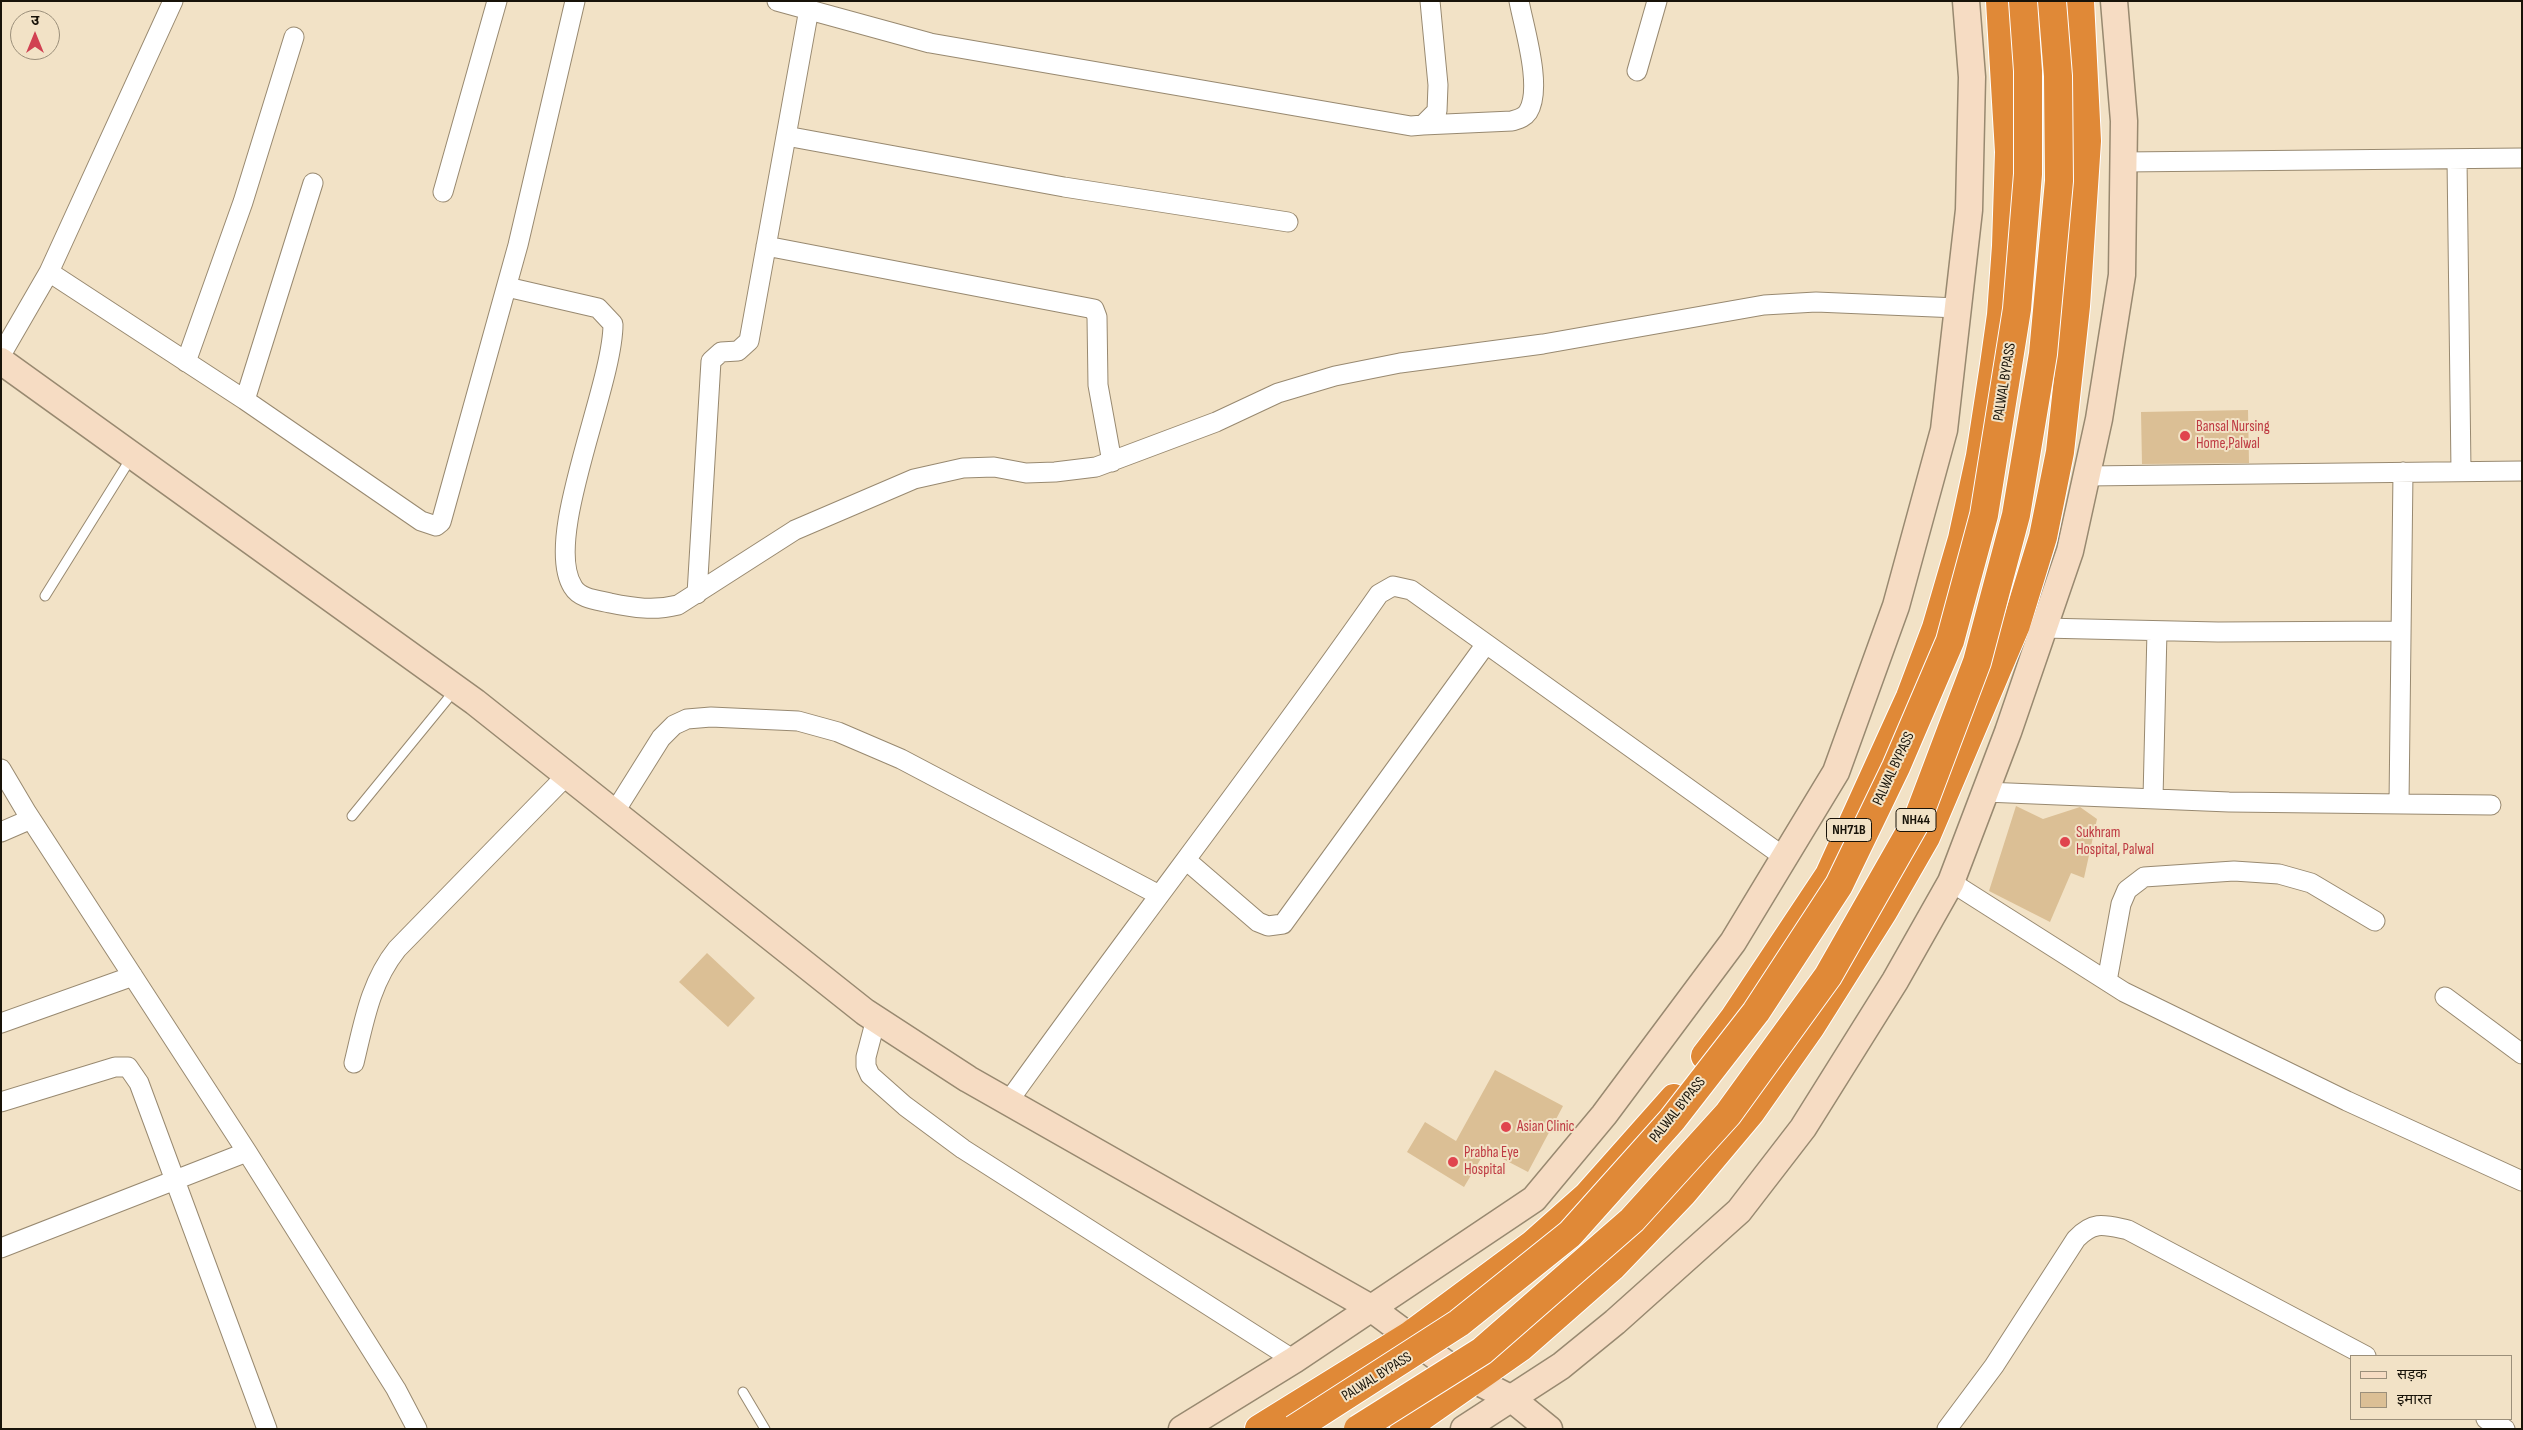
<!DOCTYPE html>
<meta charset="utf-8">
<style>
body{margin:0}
#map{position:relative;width:2523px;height:1430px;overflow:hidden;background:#f2e2c6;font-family:"Sofia Sans Condensed","Noto Sans Devanagari",sans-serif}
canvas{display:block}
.frame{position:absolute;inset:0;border:2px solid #181309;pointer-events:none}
.legend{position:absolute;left:2350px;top:1355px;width:162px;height:65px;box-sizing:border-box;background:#f2e2c6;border:1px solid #9b8f7a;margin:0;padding:6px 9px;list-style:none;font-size:15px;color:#181309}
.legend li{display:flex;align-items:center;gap:10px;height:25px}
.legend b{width:25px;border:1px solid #9b8f7a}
.north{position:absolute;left:10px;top:10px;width:50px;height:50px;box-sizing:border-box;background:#f2e2c6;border:1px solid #9b8f7a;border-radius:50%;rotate:0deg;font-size:14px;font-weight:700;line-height:20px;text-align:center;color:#181309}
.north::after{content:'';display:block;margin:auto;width:18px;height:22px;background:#d14152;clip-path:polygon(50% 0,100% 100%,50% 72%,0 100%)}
</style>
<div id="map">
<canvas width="2523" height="1430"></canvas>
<div class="frame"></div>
<ul class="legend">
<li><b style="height:6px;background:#f6dcc3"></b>सड़क</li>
<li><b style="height:14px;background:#dbbf95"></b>इमारत</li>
</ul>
<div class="north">उ</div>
</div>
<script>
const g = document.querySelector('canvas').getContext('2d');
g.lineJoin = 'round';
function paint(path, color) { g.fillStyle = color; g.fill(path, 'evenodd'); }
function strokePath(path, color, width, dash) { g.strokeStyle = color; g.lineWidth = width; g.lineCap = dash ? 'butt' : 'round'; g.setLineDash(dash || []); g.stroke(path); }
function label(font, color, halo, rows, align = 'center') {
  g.font = font + ' "Sofia Sans Condensed",sans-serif'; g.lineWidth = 4; g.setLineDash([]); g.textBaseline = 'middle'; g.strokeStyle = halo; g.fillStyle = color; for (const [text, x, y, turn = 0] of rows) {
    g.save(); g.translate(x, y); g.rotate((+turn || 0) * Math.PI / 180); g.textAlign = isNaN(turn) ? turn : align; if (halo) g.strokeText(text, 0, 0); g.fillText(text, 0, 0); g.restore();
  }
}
const building = new Path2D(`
 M2248,410L2249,463L2142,464L2141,412Z
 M2016,806L2043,819L2080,807L2097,819L2084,878L2071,873L2050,922L1989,891Z
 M707,953L755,998L728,1027L679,982Z
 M1495,1070L1563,1106L1528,1172L1486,1150L1464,1187L1407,1152L1425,1122L1456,1141Z`);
const lane = new Path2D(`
 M45,596L131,458
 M352,816L455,690
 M743,1392L765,1429`);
const street = new Path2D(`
 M777,1L930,43L1411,126L1423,125L1437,111L1438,85L1430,1
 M1637,71L1657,1
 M1423,125L1512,121C1518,119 1524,118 1528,112C1543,88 1524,28 1519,1
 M786,136L1064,187L1288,222
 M2457,159L2461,471
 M2123,162L2522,158
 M443,192L497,1
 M766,246L1094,309L1097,317L1098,385L1112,462
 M49,272L245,400L421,521L436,526L441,522L443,515L518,245L575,1
 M507,287L598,308L613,324C613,387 542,539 573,587C580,599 598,600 610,603C634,608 654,611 678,605L795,530L914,479L963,468L994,467L1026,473L1055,472L1096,467L1216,422L1278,393L1335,376L1400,363L1543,344L1764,305L1816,302L1958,308
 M1,355L49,272L173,1
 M186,362L243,202L294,37
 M245,400L313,183
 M2086,476L2522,471
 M697,594L711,361L721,352L738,351L749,341L809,9
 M2043,628L2218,632L2401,631
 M1,769L27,813L247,1152L396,1389L417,1429
 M1985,792L2229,802L2491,805
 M2153,798L2157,631
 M2399,803L2403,472
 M614,813L661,738L674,725L687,719L711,717L798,721L838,732L901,759L1159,895
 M1,832L31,819
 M1186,860L1258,922L1268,926L1283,924L1486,644
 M1951,882L2124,992L2347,1101L2522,1181
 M2107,981L2121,904L2127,890L2144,877L2234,871L2279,874L2311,883L2375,921
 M2445,997L2522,1054
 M876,1019L866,1057V1066L870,1075L905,1106L963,1149L1294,1360
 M1,1023L133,976
 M354,1063C364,1022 370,983 397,949L567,775
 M1,1102L115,1067H128L139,1083L267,1429
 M1008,1102C1130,931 1259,766 1379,594L1393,586L1411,590L1784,857
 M1,1248L247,1152
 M2486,1419L2505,1429
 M1947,1429L1994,1366L2076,1239C2094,1220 2105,1225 2128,1230L2366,1356`);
const secondary = new Path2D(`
 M1,361L475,702L865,1012L968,1079L1371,1308L1453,1369L1512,1399L1549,1429
 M1182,1429L1294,1360L1534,1199L1604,1115L1733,942L1836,772L1896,606L1944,430L1969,210L1972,77L1966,1
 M1464,1429L1561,1366L1615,1322L1739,1211L1803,1128L1895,981L1951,882L2008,732L2070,551L2099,419L2122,275L2124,121L2114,1`);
const highway = new Path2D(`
 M1705,1056L1734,1018L1829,875L1910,697L1936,628L1962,539L1980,456L1994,365L2001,315L2006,246L2009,152L2000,1
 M1259,1429L1409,1336L1533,1244L1587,1196L1674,1098
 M1404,1429L1521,1347L1612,1267L1683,1193L1751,1112L1810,1028L1883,912L1926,837L2016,625L2043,537L2060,452L2076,306L2087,141L2080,1`);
const highwayBridge = new Path2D(`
 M1294,1429L1459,1323L1570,1234L1672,1120L1756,1012L1839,885L1896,767L1950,641L1984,515L2017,309L2028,174V71L2023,1
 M1358,1429L1482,1351L1632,1220L1728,1114L1828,976L1918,818L1977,662L2016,515L2043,354L2059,181L2058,76L2052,1`);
const markers = [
 [2185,436,6,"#e0444e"],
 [2065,842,6,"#e0444e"],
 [1506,1127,6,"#e0444e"],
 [1453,1162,6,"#e0444e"]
];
const shields = [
 [1916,820,40],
 [1849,830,45]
];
const shieldNames = [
 ["NH44",1916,820],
 ["NH71B",1849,830]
];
const streetNames = [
 ["PALWAL BYPASS",2005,382,-81],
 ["PALWAL BYPASS",1894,769,-65],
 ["PALWAL BYPASS",1678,1110,-51],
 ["PALWAL BYPASS",1377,1377,-32]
];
const healthNames = [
 ["Bansal Nursing",2196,427],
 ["Home,Palwal",2196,444],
 ["Sukhram",2076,833],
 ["Hospital, Palwal",2076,850],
 ["Asian Clinic",1517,1127],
 ["Prabha Eye",1464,1153],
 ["Hospital",1464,1170]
];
paint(building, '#dbbf95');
strokePath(lane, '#988970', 11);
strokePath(street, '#988970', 21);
strokePath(secondary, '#988970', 29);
strokePath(highway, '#fff', 30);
strokePath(lane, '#fff', 9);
strokePath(street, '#fff', 19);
strokePath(secondary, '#f6dcc3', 26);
strokePath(highway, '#e08937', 28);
strokePath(highwayBridge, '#fff', 30, []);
strokePath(highwayBridge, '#e08937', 28);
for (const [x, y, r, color] of markers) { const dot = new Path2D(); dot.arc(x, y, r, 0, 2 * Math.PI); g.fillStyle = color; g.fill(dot); strokePath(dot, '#f2e2c6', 2); }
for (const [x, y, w] of shields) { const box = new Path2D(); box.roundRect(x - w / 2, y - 11.5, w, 23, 4); g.fillStyle = '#f2e2c6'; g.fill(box); strokePath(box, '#181309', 1); }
label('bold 14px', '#181309', null, shieldNames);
label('15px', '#181309', '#f2e2c6', streetNames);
label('15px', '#be3a42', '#f2e2c6', healthNames, 'left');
</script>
